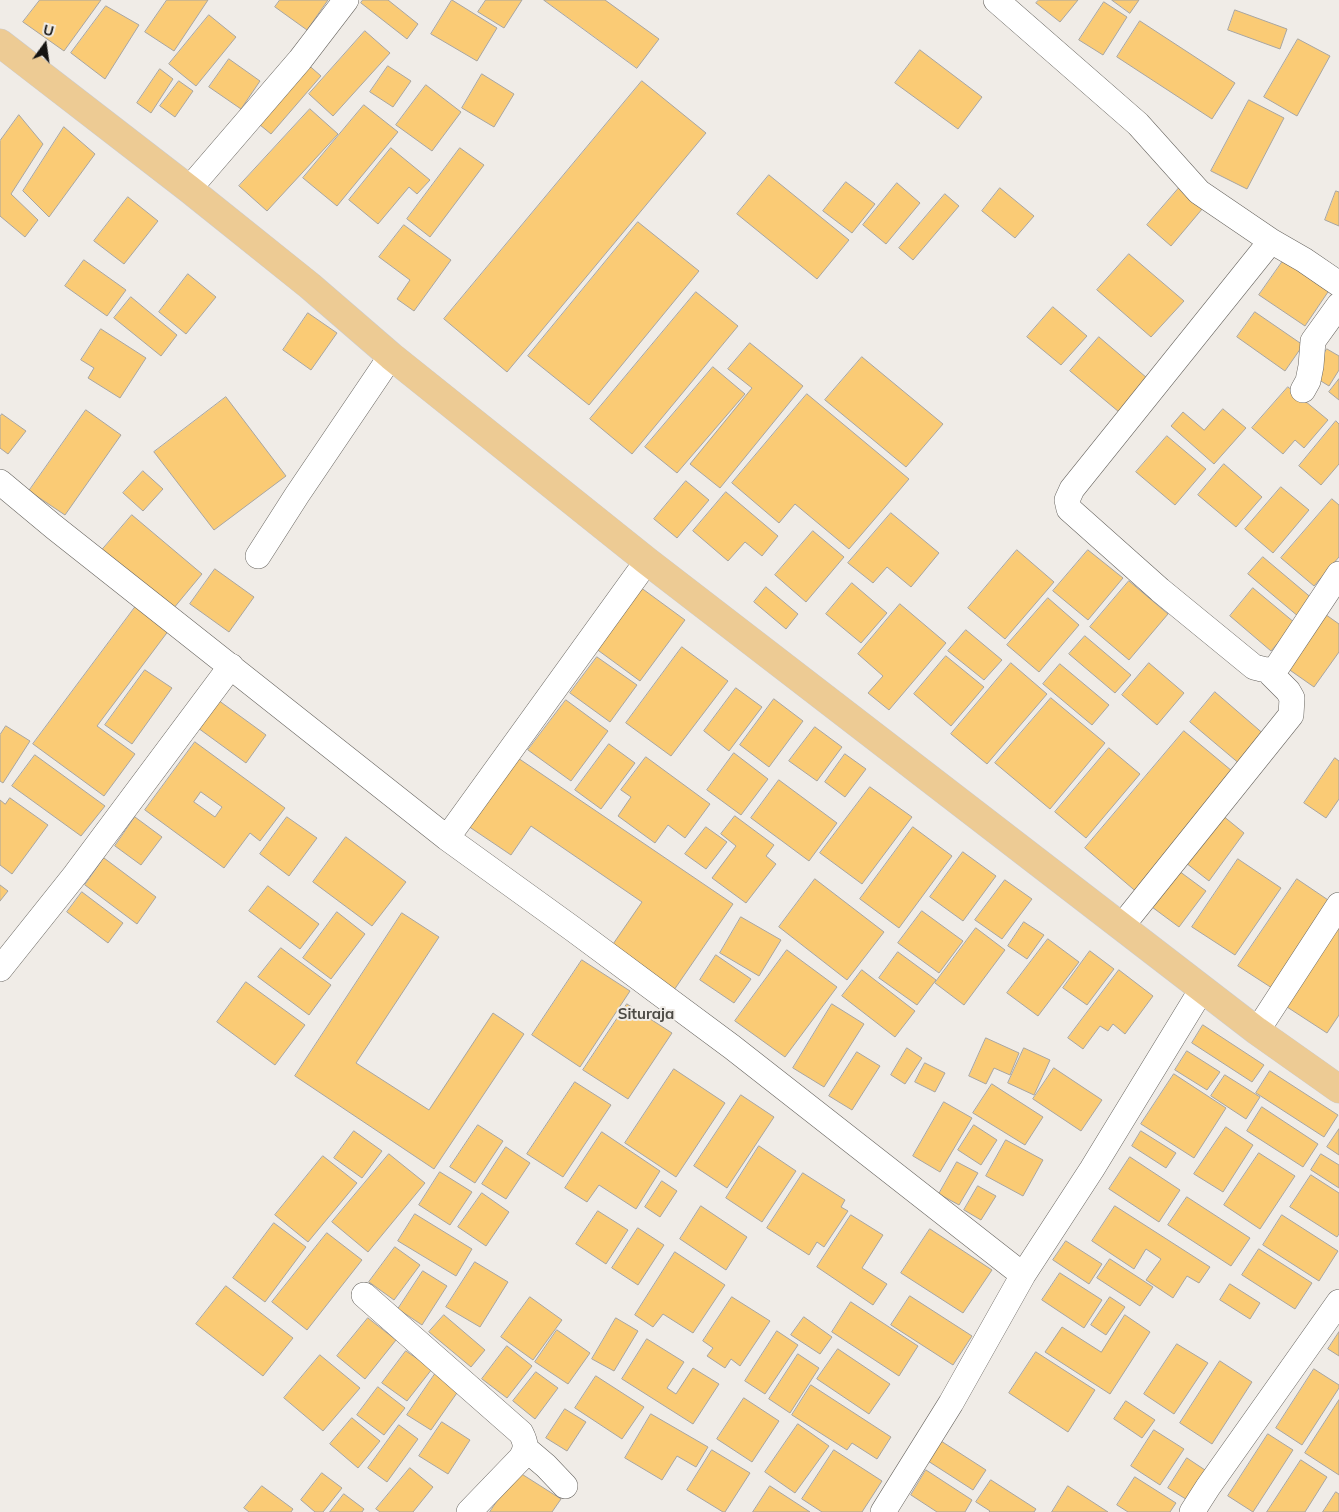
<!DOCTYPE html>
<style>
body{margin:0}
#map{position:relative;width:1339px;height:1512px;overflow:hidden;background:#f0ece7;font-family:Mulish,sans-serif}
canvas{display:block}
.north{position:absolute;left:20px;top:20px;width:50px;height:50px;-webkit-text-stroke:4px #f0ece7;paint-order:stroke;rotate:14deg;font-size:14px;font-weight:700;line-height:20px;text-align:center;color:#151412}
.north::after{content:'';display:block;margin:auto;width:18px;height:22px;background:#151412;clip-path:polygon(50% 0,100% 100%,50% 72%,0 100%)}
</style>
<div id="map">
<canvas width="1339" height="1512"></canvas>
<div class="north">U</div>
</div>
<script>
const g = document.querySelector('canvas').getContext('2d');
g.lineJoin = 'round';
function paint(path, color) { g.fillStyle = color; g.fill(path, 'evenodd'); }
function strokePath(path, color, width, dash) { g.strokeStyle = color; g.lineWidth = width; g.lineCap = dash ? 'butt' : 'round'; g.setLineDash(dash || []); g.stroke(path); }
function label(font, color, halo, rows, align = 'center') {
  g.font = font + ' Mulish,sans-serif'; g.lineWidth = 4; g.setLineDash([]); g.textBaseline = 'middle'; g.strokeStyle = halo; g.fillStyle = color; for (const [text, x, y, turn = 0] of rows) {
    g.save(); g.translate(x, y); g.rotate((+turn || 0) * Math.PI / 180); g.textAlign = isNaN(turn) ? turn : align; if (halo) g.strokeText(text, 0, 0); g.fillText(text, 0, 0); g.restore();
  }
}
const building = new Path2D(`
 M40,0H101L64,51L23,22Z
 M167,0H208L174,51L145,32Z
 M280,0H328L307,30L275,7Z
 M363,0H388L418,24L407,39L361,3Z
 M452,0L497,28L477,61L431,34Z
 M486,0H522L504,28L478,12Z
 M544,0H605L659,39L637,68Z
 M1039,0H1078L1060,22L1036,3Z
 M1112,0H1139L1130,13Z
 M1104,2L1127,17L1103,55L1079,40Z
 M106,6L139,25L105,79L71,53Z
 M1235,10L1287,29L1280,49L1228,30Z
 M209,15L236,37L196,86L169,64Z
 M1140,21L1235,83L1212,119L1117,57Z
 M365,31L390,53L333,116L309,94Z
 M1298,39L1330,56L1297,116L1264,97Z
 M920,50L982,97L958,129L895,83Z
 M229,59L260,81L241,109L209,87Z
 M305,62L321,76L271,134L254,120Z
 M388,66L411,81L393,107L370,92Z
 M160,69L173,79L151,113L137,103Z
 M482,74L514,94L494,127L462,108Z
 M179,81L193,91L175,117L160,106Z
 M642,81L706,133L507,372L444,319Z
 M426,85L461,112L432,151L396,125Z
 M1249,100L1284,118L1247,189L1211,171Z
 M364,105L398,132L337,206L303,178Z
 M310,109L338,134L267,211L239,186Z
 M19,115L43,144L11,194L38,220L25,237L0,216V141Z
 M64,127L95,154L49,217L23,191Z
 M391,148L430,180L417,194L409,187L378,224L349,200Z
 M460,148L484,165L430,237L407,219Z
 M769,175L849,240L817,279L737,214Z
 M846,182L875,204L852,233L823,211Z
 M897,183L920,203L886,244L863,225Z
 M1000,188L1034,216L1015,238L982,211Z
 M1179,188L1203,208L1171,246L1147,225Z
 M1336,191L1339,192V226L1325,220Z
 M945,194L959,206L913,260L899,248Z
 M128,197L158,221L124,264L94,241Z
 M638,222L699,271L589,405L528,356Z
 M404,225L451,260L414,311L397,299L410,280L379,257Z
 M1129,254L1184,301L1151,337L1097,290Z
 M1285,258L1330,289L1305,326L1259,295Z
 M84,260L126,290L107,316L65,286Z
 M188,274L216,297L186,334L159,312Z
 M696,292L738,326L632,454L590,419Z
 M131,297L177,335L161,356L114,318Z
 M1053,307L1087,336L1061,365L1027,337Z
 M1255,312L1303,345L1285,371L1237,337Z
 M308,313L337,333L311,370L283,350Z
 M101,329L146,358L120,398L88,378L94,368L81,360Z
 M1099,337L1147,378L1119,412L1070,371Z
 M750,343L803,386L720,488L690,464L752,388L728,369Z
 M1327,349L1339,356V370L1329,386L1311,375Z
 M862,357L943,424L906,467L825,400Z
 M713,367L745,394L677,473L645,447Z
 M1339,379V400L1329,392Z
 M1288,387L1328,420L1304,448L1295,440L1283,454L1252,428Z
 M807,394L909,479L849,549L795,504L779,523L732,483Z
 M226,397L286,476L214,530L154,452Z
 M1223,409L1246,428L1214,464L1171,426L1183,412L1204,430Z
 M86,410L121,435L65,515L29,491Z
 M2,414L26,431L8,454L0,448V417Z
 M1336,421L1339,424V464L1321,485L1299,466Z
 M1167,436L1206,469L1175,505L1136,472Z
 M1224,464L1262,497L1236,527L1198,495Z
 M143,471L163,489L143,511L123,493Z
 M686,481L709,500L677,538L654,519Z
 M1281,487L1309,510L1273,553L1245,529Z
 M726,492L778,536L762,556L745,542L728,561L693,531Z
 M1332,499L1339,505V557L1314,586L1281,558Z
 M891,513L939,553L911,587L887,567L873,583L848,563Z
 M132,515L202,574L173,609L102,550Z
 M813,531L844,557L806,602L775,575Z
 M1017,550L1054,582L1005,639L968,608Z
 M1088,550L1123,578L1088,620L1053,591Z
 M1263,557L1314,600L1299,617L1248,574Z
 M215,569L254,597L229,632L190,604Z
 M1129,581L1168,614L1129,660L1090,627Z
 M852,583L887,613L861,643L826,614Z
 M640,587L685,620L640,681L595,648Z
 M766,587L798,614L786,629L754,602Z
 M1253,588L1295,623L1271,651L1230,616Z
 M1048,598L1079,625L1039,672L1007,645Z
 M900,604L946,643L889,710L868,693L883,676L858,654Z
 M136,606L169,630L97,726L135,754L104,796L33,744Z
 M1322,612L1339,624V652L1314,687L1284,666Z
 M966,630L1002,660L984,680L948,651Z
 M1085,636L1131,675L1115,693L1069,654Z
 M682,647L728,681L671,756L626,723Z
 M946,656L984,687L951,726L914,694Z
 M597,657L637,685L610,722L570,693Z
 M1011,663L1047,694L987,764L951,734Z
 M1149,663L1184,693L1157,725L1122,695Z
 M1060,664L1109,705L1092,725L1043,684Z
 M145,670L172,688L132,744L105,725Z
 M736,688L762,707L729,751L704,731Z
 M1215,692L1266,736L1241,765L1190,722Z
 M1051,698L1105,743L1050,809L995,763Z
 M774,699L803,721L769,767L740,745Z
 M218,700L266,735L246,763L198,728Z
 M566,700L608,731L571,781L528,750Z
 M6,726L30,741L3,783L0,781V735Z
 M815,727L842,747L817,781L789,761Z
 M1184,731L1238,776L1139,894L1085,848Z
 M195,742L285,808L260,841L250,833L224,868L145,810ZM201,792L222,807L215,817L194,802Z
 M609,744L635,763L601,809L575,790Z
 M1109,748L1140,774L1086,838L1055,812Z
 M734,753L768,779L741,815L707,790Z
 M845,754L866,769L845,797L825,782Z
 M35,755L105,806L81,836L12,786Z
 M515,756L733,904L674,990L611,947L642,902L531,826L511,855L468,826Z
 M646,757L710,804L685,838L668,825L655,843L618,816L631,797L621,790Z
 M1335,758L1339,761V799L1326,818L1304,803Z
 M779,780L837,823L809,861L751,818Z
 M870,787L912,817L862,884L820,853Z
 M10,798L48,825L12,874L0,865V800L5,804Z
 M1222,815L1244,833L1209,881L1186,863Z
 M735,816L774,845L766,856L776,864L746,903L712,878L736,846L721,834Z
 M135,817L162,837L141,865L115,846Z
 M287,817L317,838L289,876L260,854Z
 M706,827L727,842L706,869L685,854Z
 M913,827L952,856L899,928L860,899Z
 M346,837L406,882L372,926L313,882Z
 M963,852L996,876L963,921L930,897Z
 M104,858L156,897L137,924L85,885Z
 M1238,859L1281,888L1235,955L1192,927Z
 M1179,871L1206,891L1179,927L1152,907Z
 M815,879L884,932L847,980L779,927Z
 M1297,879L1334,904L1275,990L1238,966Z
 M1005,880L1032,899L1002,939L975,920Z
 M0,885L8,891L0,901Z
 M268,886L319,924L300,949L249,911Z
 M82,892L123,923L108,943L67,912Z
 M922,911L963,941L939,973L898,943Z
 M337,912L365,934L331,979L303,958Z
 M402,913L439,937L356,1063L429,1110L493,1013L524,1034L434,1169L295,1076Z
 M741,917L781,940L759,976L720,953Z
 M1024,922L1044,935L1027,959L1008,946Z
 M1339,923V1015L1327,1033L1284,1005Z
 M976,928L1005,950L964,1005L935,983Z
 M1048,939L1079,962L1038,1016L1007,993Z
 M281,948L331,985L309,1015L258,977Z
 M787,950L837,987L785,1057L735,1021Z
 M1090,951L1114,969L1087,1005L1063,988Z
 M898,952L936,980L917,1005L879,978Z
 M716,955L751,979L734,1003L700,980Z
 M582,960L630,991L580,1067L532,1035Z
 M862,970L915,1011L895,1037L842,996Z
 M1119,970L1153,996L1125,1034L1113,1024L1108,1031L1100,1026L1083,1049L1068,1038Z
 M246,982L305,1025L275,1065L217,1022Z
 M627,1004L672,1033L628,1099L583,1070Z
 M832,1004L864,1024L824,1087L793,1068Z
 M1203,1025L1264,1065L1252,1082L1192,1043Z
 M986,1038L1019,1053L1010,1075L994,1068L986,1084L969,1076Z
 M907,1048L922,1058L905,1084L891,1075Z
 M1024,1048L1050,1060L1034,1095L1008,1083Z
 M1187,1051L1220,1072L1207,1090L1175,1070Z
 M857,1052L880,1066L852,1110L829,1096Z
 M925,1063L945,1073L935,1092L915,1082Z
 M1054,1068L1102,1100L1081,1131L1033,1099Z
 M674,1069L725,1103L676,1177L625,1143Z
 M1270,1071L1338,1115L1324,1137L1256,1093Z
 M1174,1074L1226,1108L1194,1158L1141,1124Z
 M1225,1075L1260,1097L1246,1119L1211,1096Z
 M575,1082L611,1105L563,1177L527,1154Z
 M992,1084L1043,1117L1025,1145L973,1113Z
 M741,1095L774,1117L727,1188L694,1166Z
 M944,1102L972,1118L940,1172L913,1156Z
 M1262,1107L1318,1144L1303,1167L1247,1131Z
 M478,1125L503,1141L475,1183L450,1167Z
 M974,1125L997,1140L981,1165L958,1150Z
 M1226,1127L1253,1145L1223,1192L1194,1174Z
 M1339,1129V1155L1327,1147Z
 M354,1131L382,1151L362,1178L334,1158Z
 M1141,1131L1176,1153L1166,1168L1132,1146Z
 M602,1132L660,1171L636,1209L599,1185L587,1202L565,1188Z
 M1006,1140L1043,1160L1023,1196L986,1176Z
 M759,1146L796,1171L762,1222L726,1198Z
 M506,1147L530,1163L506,1199L482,1184Z
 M1259,1153L1295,1176L1260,1229L1224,1205Z
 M389,1154L425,1183L368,1252L332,1222Z
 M1321,1154L1339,1165V1188L1311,1170Z
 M323,1156L357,1183L308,1242L275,1215Z
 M1130,1157L1180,1190L1159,1222L1109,1189Z
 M957,1162L978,1173L959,1205L939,1194Z
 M440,1172L472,1192L450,1225L419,1205Z
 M803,1173L845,1200L841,1207L848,1211L824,1247L817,1242L809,1255L767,1228Z
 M1311,1175L1339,1193V1234L1337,1237L1290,1207Z
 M662,1181L677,1191L660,1217L645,1207Z
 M978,1186L996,1196L981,1220L964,1210Z
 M482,1193L509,1212L486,1246L458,1227Z
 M1187,1197L1250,1238L1231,1266L1168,1225Z
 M701,1206L747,1237L726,1270L680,1239Z
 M1115,1206L1210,1267L1199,1283L1187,1276L1173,1298L1146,1280L1161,1259L1146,1249L1134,1269L1092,1241Z
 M598,1211L628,1230L606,1264L576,1244Z
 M415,1214L472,1249L456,1276L398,1241Z
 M851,1215L883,1235L862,1268L887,1284L873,1305L817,1267Z
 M1282,1215L1338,1251L1319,1281L1263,1245Z
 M274,1223L306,1247L265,1302L233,1278Z
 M638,1228L664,1245L638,1285L612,1268Z
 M930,1229L992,1270L963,1313L901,1273Z
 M327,1233L362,1260L307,1330L272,1302Z
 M1066,1241L1102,1264L1089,1284L1053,1260Z
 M395,1247L420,1265L394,1300L369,1282Z
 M1259,1249L1312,1283L1295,1309L1242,1275Z
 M675,1252L725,1285L693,1333L663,1314L653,1327L635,1315Z
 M1110,1259L1153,1287L1140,1306L1097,1278Z
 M475,1262L508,1282L480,1327L446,1307Z
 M423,1271L447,1286L422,1325L398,1309Z
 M1060,1273L1102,1300L1084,1328L1042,1300Z
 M1230,1284L1260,1303L1250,1319L1220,1300Z
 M226,1286L293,1338L263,1376L196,1324Z
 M910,1296L972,1336L953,1365L891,1325Z
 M530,1297L562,1320L533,1360L501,1337Z
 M732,1297L770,1321L740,1366L731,1359L725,1368L707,1356L713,1348L703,1341Z
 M1110,1297L1125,1307L1106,1335L1091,1325Z
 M851,1302L918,1346L899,1376L832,1332Z
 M444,1315L485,1350L471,1367L429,1332Z
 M1125,1315L1150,1332L1110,1394L1045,1352L1062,1327L1101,1352Z
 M804,1317L832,1337L820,1354L791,1335Z
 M368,1318L396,1340L365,1379L337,1356Z
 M616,1318L638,1331L614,1371L592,1359Z
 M557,1330L590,1353L568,1384L535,1362Z
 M777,1331L798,1345L765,1394L745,1381Z
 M1339,1332V1356L1328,1349Z
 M647,1339L684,1362L667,1388L676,1394L693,1368L719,1384L693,1424L622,1379Z
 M1177,1344L1208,1363L1174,1414L1144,1394Z
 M507,1346L532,1366L507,1398L482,1379Z
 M838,1349L890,1384L869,1414L817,1379Z
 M406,1351L432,1369L407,1401L382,1383Z
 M1036,1352L1095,1390L1068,1432L1009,1393Z
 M798,1354L819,1368L790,1413L769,1399Z
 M320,1355L360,1388L323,1431L284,1398Z
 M1220,1361L1252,1382L1212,1444L1180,1423Z
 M1314,1369L1339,1385V1388L1302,1445L1276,1428Z
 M536,1372L558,1388L535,1419L513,1401Z
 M435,1374L459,1390L431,1430L407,1415Z
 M596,1376L644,1407L622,1439L575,1408Z
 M811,1385L891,1437L877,1459L852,1443L847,1450L792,1415Z
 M378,1387L405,1408L384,1435L357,1415Z
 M744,1398L779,1421L752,1462L717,1439Z
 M1339,1400V1475L1305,1453Z
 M1126,1401L1155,1420L1142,1438L1114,1419Z
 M565,1409L586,1422L567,1451L546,1438Z
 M651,1414L708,1447L696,1467L677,1456L662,1480L625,1458Z
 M352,1418L380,1441L358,1468L330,1444Z
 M442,1422L470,1440L448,1474L419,1456Z
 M798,1424L829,1446L795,1493L765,1472Z
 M399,1425L418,1439L387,1482L368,1468Z
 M1154,1430L1184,1449L1160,1485L1131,1466Z
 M1268,1434L1293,1450L1253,1512L1228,1496Z
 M941,1441L986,1470L973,1490L928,1461Z
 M712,1450L750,1473L725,1512H723L687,1490Z
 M834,1450L882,1481L862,1512H822L802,1499Z
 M1187,1458L1208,1472L1189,1501L1168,1488Z
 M1301,1460L1327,1477L1305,1512H1267Z
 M410,1468L433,1487L413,1512H380L376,1509Z
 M926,1470L972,1500L965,1512H937L911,1495Z
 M517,1471L561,1499L552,1512H490Z
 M322,1473L342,1488L323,1512H315L301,1500Z
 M1135,1477L1176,1503L1170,1512H1128L1117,1505Z
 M991,1480L1036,1509L1034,1512H989L990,1511L976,1502Z
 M262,1486L293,1509L291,1512H249L244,1508Z
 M770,1486L810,1512H753Z
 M1068,1486L1108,1512H1052Z
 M1336,1492L1339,1494V1512H1323Z
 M344,1494L364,1509L362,1512H330Z`);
const minor = new Path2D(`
 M996,0L1138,124L1199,192L1271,241L1304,260L1339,284
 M189,189L300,60L346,0
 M1271,241L1072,489L1067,500L1069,509L1160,590L1254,667C1263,669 1269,672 1277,667L1339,574
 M1303,390L1308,381L1311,366L1313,341L1339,305
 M0,482L54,527L447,838L573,929L732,1047L1023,1275
 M258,556L297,495L391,356
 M447,838L647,561
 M1121,927L1291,715L1292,698L1288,691L1267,670
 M0,969L75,875L231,666
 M1257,1031L1339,905
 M364,1295L521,1433C526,1443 527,1448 521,1458L469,1512
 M526,1449L546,1466L565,1486
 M883,1512L951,1403L1023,1275L1092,1169L1202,989
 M1192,1512L1208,1487L1339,1302`);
const primary = new Path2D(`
 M0,43L189,189L310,286L391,356L647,561L1257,1031L1339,1089`);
const quarterNames = [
 ["Situraja",646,1014]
];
paint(building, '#facb75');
strokePath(building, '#a8a5a0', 1);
strokePath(minor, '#686560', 26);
strokePath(primary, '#cccbcb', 29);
strokePath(minor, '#fff', 25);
strokePath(primary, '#edcb94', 28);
label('bold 15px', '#4c4a45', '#f0ece7', quarterNames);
</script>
